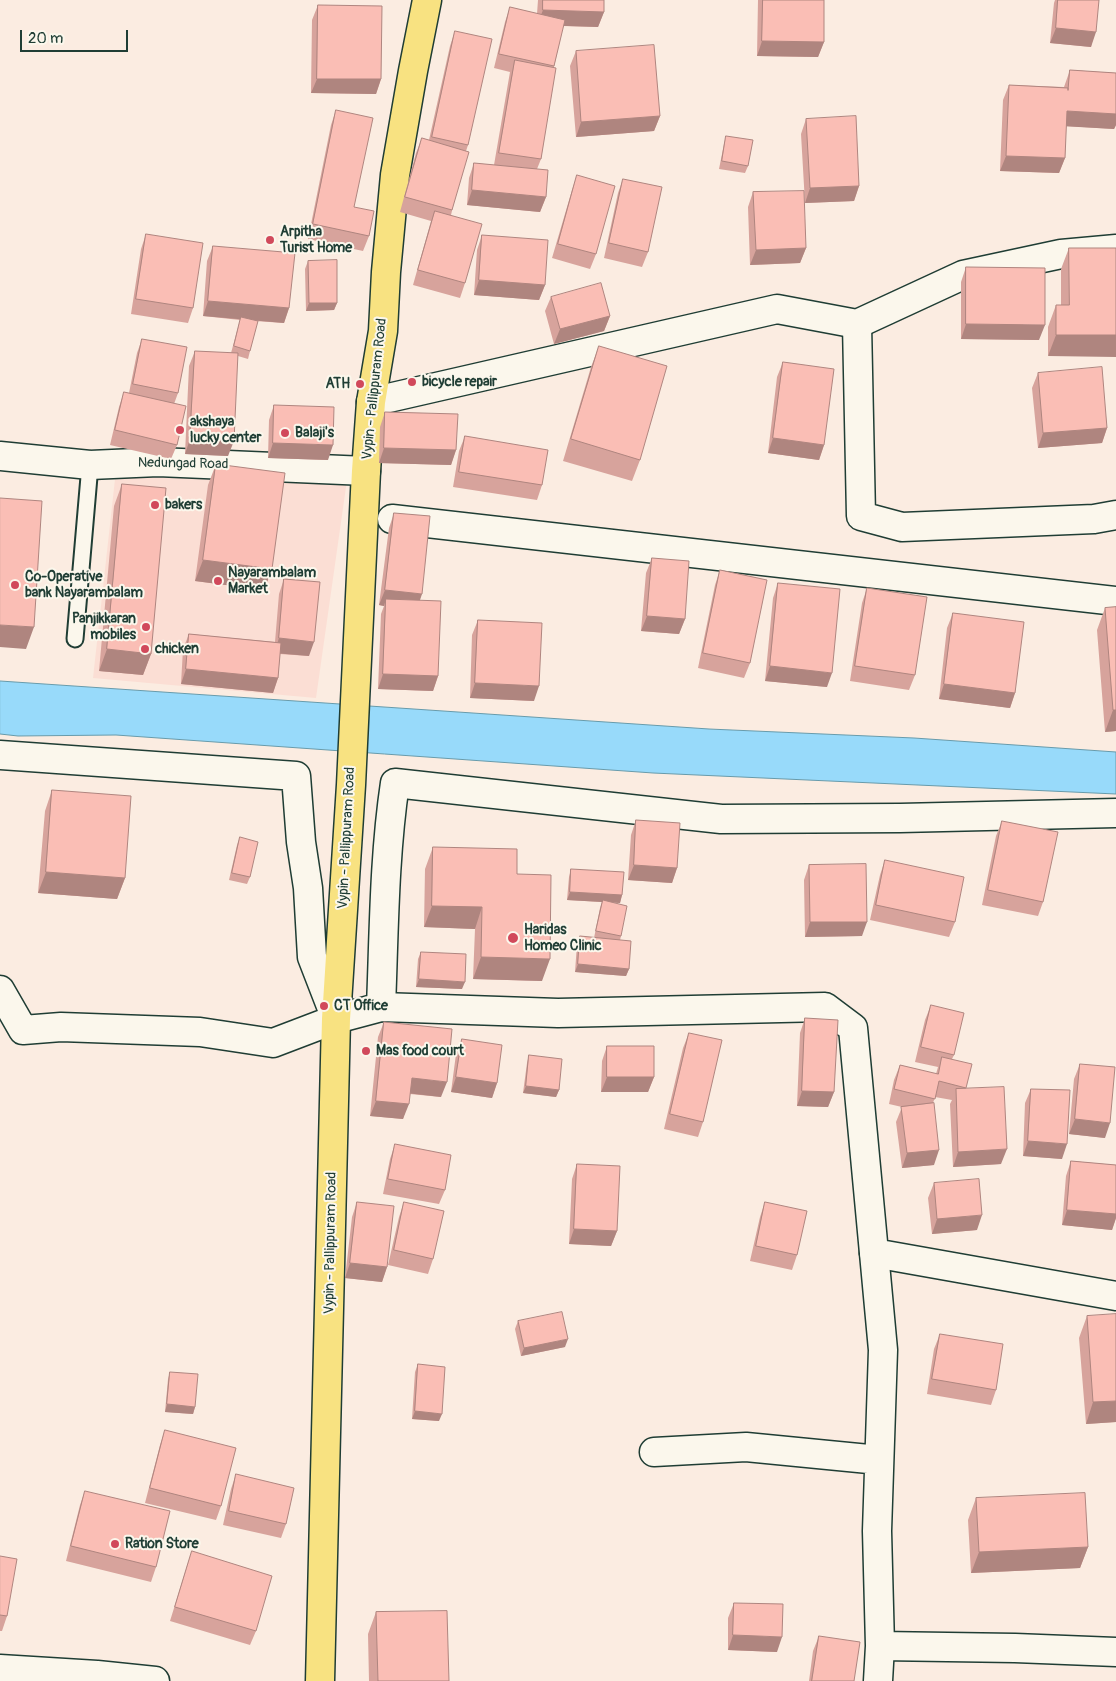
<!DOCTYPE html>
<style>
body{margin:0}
#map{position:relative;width:1116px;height:1681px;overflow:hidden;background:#fbece1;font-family:Pangolin,sans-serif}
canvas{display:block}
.scale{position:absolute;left:20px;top:30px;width:108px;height:22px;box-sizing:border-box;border:2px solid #1f3d34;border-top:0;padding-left:6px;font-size:15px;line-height:18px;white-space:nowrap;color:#1f3d34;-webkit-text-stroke:4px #fbf7ec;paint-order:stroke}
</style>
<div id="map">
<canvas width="1116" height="1681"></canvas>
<div class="scale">20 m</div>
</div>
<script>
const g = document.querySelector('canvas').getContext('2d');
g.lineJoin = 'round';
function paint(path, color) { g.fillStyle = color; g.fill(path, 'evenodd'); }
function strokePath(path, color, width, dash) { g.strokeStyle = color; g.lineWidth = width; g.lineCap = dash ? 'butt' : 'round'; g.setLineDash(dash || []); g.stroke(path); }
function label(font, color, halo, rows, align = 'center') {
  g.font = font + ' Pangolin,sans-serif'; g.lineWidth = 4; g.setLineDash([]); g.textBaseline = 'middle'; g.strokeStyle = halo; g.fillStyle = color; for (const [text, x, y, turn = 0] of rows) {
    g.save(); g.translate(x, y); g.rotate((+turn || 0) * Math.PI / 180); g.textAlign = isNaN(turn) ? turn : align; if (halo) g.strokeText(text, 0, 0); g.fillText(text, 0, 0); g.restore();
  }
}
const built = new Path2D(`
 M117,461L347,480L316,698L93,678Z`);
const water = new Path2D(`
 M0,681L709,729L914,738L1116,752V794L653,773L116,735L18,736L0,734Z`);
const service = new Path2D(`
 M75,639L90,465`);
const minor = new Path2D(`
 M857,324L861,516L902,527L1094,519L1116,515
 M392,519L1116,601
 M0,755L296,776L301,842L308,888L312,957L336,1019L273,1043L200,1032L61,1027L23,1030L0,990
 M381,1007C384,932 384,857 395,783L721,819L900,818L1116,813
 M874,1253L883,1350L877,1531L880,1646L878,1681
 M654,1452L746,1447L879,1460
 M880,1646L1015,1648L1116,1652
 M0,1669L97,1675L155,1681`);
const tertiary = new Path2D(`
 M371,402L777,309L857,324L963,275L1061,254L1116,249
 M0,456L90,465L158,462L366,471
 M336,1019L381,1007L558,1013L825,1007L853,1028L874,1253L1116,1296`);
const primary = new Path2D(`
 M320,1681L336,1019L351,785L366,471L371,402L383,331L386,272L395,175L413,71L427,0`);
const wall = new Path2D(`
 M538,0H604V12L598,27L563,26L554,67L541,159L537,169L546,197L540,212L467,205L469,178L474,163L494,165L510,72L494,68L505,22L510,7L537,14Z
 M758,0H824V42L818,57L757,56Z
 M1055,0H1099L1091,47L1050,43L1054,3Z
 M318,5L381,79L376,94L311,93L312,20Z
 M455,31L468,145L466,151L451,215L465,283L460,298L413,285L431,221L400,212L416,153L422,138L429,140L450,46Z
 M576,51L660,116L654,131L576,137L570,66Z
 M1070,70L1116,73V125L1114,129L1066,126L1065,158L1059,173L1000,171L1003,100L1009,85L1064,87Z
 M336,110L354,207L369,236L363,251L308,239L331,125Z
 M806,119L859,186L854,201L805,203L801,134Z
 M726,136L748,166L745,173L719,169L724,144Z
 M577,175L596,254L590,269L552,258L572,190Z
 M623,179L648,252L642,267L604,258L618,193Z
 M753,192L806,248L800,263L750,265L748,207Z
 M146,234L193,308L188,323L131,314L141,249Z
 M482,235L545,285L539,300L474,295L477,250Z
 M213,246L289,308L284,323L255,321L250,351L248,359L238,356L228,456L185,454L189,366L195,351L231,353L240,320L203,316L207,261Z
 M1069,248H1116L1048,356V327L1056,305H1061V269Z
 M308,261L337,303L334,310L306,311L305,269Z
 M966,267L1039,340L961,339V282Z
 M551,297L610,316L604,331L554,344L545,311Z
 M142,339L178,393L174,404L177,445L171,459L110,445L119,407L124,392L129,393L137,353Z
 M599,346L640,460L632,481L563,461L591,367Z
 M783,362L824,445L819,460L768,453L777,377Z
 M1038,373L1107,428L1102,443L1038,448L1032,388Z
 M274,405L328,460L268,458L269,420Z
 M385,412L456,450L451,465L379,463L380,427Z
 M465,436L542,485L537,500L453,487L459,451Z
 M216,464L272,569L264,590L195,581L208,485Z
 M122,484L151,654L143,675L99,671L114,506Z
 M394,513L420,600L438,676L433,691L378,689L381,614L384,606L379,605L389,528Z
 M652,558L685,619L679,634L641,631L646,573Z
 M720,570L750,663L744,678L698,668L715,585Z
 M284,579L309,656L280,654L278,678L273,693L181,684L183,649L189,634L275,642L279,594Z
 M778,583L827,687L765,681L773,598Z
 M867,588L915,675L909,690L850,681L862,603Z
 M1116,607V731L1105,732L1097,630L1105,608Z
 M953,613L1015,693L1010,708L939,699L947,628Z
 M478,620L534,701L470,698L472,635Z
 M52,790L125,878L117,899L38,893L45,811Z
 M636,820L677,868L672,883L628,880L631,835Z
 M1002,821L1043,902L1038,916L982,905L996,836Z
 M240,837L250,877L247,884L229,880L237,845Z
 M433,847L517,874L542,981L473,979L475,929L424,927L425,869Z
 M885,860L955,922L949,937L870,920L880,875Z
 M809,865L862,936L805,937L804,880Z
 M571,869L622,895L620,903L612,902L621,936L620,940L629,969L626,976L575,972L577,944L580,936L594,938L600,908L602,902L567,900L569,877Z
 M421,952L462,989L416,987L418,959Z
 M931,1005L954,1055L952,1059L1001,1164L953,1167L950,1104L952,1100L935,1097L933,1103L934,1165L902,1168L896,1122L902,1107L889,1104L894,1080L900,1065L936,1074L938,1067L915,1062L925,1020Z
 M805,1018L834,1092L828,1107L797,1106L800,1033Z
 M384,1022L441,1097L410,1094L403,1119L370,1116L378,1037Z
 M689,1033L703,1122L698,1137L664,1129L683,1048Z
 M462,1039L497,1083L492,1098L451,1092L456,1054Z
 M607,1046L654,1077L648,1092H601L602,1061Z
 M529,1055L559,1090L556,1097L523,1093L527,1063Z
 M1080,1064L1105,1138L1069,1134L1074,1079Z
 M1031,1089L1062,1159L1023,1156L1025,1103Z
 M395,1144L445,1190L439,1204L383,1194L390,1159Z
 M1071,1161L1116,1165V1218L1112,1230L1062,1225L1066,1176Z
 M577,1164L617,1231L611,1246L569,1244L572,1179Z
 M934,1183L977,1230L932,1234L928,1198Z
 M357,1202L387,1267L382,1282L345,1278L352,1217Z
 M404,1202L433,1259L428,1274L388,1265L399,1217Z
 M765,1202L797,1255L792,1270L750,1261L760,1217Z
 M1087,1316L1116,1422L1086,1424L1079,1338Z
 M518,1321L565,1347L521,1356L515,1329Z
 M940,1334L996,1390L991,1405L927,1394L934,1349Z
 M418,1364L439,1421L412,1419L415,1372Z
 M170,1372L195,1407L193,1414L165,1412L168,1379Z
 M165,1430L221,1506L216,1520L145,1503L160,1445Z
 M236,1474L286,1524L281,1538L223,1525L231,1489Z
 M85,1491L156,1567L151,1582L66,1561L80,1505Z
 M976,1498L1088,1547L1080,1568L971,1573L968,1520Z
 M192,1551L256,1631L250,1645L170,1621L187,1566Z
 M0,1556L7,1616L2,1631H0Z
 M734,1603L777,1652L728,1650V1618Z
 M376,1612L449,1681H369L368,1634Z
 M819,1636L854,1681H809L813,1651Z`);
const shadedWall = new Path2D(`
 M543,10L604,12L598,27L537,25Z
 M1056,28L1096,32L1091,47L1050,43Z
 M762,41L824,42L818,57L757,56Z
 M317,79H381L376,94L311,93Z
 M1067,111L1116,114V125L1114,129L1061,126Z
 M660,116L654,131L576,137L581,122Z
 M1006,156L1065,158L1059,173L1000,171Z
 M859,186L854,201L805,203L810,188Z
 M472,190L546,197L540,212L467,205Z
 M806,248L800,263L750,265L756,250Z
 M479,280L545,285L539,300L474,295Z
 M208,301L289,308L284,323L203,316Z
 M309,303H337L334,310L306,311Z
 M610,316L604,331L554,344L560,329Z
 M966,324L1045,325L1039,340L961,339Z
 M1056,335H1116V357L1048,356Z
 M1107,428L1102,443L1038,448L1043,433Z
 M773,438L824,445L819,460L768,453Z
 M190,439L234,441L228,456L185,454Z
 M273,443L333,445L328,460L268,458Z
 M384,448L456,450L451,465L379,463Z
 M203,560L272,569L264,590L195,581Z
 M385,590L422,594L417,609L386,599L384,606L379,605Z
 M647,616L685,619L679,634L641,631Z
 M0,625L34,627L26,649L0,647Z
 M279,638L314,642L309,656L274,653Z
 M107,649L151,654L143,675L99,671Z
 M770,666L832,673L827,687L765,681Z
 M186,669L278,678L273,693L181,684Z
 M383,674L438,676L433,691L378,689Z
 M475,683L539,686L534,701L470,698Z
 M944,684L1015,693L1010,708L939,699Z
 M1113,710H1116V731L1105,732Z
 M634,865L677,868L672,883L628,880Z
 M46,872L125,878L117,899L38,893Z
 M570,892L622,895L620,903L567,900Z
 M432,906L482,907L475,929L424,927Z
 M810,922H867L862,936L805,937Z
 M481,957L550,959L542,981L473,979Z
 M578,964L629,969L626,976L575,972Z
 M419,979L465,982L462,989L416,987Z
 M456,1077L497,1083L492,1098L451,1092Z
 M607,1077H654L648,1092H601Z
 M412,1078L447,1082L441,1097L406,1093Z
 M526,1086L559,1090L556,1097L523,1093Z
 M802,1091L834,1092L828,1107L797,1106Z
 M376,1101L409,1104L403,1119L370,1116Z
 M1075,1119L1110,1123L1105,1138L1069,1134Z
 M1028,1141L1067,1144L1062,1159L1023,1156Z
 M1007,1149L1001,1164L953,1167L958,1152Z
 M939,1150L934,1165L902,1168L907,1153Z
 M1067,1210L1116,1214V1218L1112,1230L1062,1225Z
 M982,1215L977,1230L932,1234L937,1219Z
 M574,1229L617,1231L611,1246L569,1244Z
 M350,1263L387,1267L382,1282L345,1278Z
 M568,1339L565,1347L521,1356L524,1348Z
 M1116,1401V1422L1086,1424L1093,1402Z
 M167,1404L195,1407L193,1414L165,1412Z
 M415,1411L442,1414L439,1421L412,1419Z
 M1088,1547L1080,1568L971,1573L979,1552Z
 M733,1635L782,1637L777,1652L728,1650Z`);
const building = new Path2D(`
 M543,0H604V12L543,10Z
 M763,0H824V42L762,41Z
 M1058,0H1099L1096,32L1056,28Z
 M318,5L382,6L381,79H317Z
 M510,7L565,20L554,66L499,54Z
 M455,31L492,39L468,145L432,137Z
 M654,45L660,116L581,122L576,51Z
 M515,60L556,68L541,159L499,153Z
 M1070,70L1116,73V114L1067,111L1065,158L1006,156L1009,85L1068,88V90Z
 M336,110L373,118L354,207L374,211L369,236L313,224Z
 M856,116L859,186L810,188L806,119Z
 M726,136L753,140L748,166L722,161Z
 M422,138L469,152L452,210L405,197Z
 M474,163L548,170L546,197L472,190Z
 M577,175L615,186L596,254L558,244Z
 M623,179L662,187L648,252L609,243Z
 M804,191L806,248L756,250L753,192Z
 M435,211L482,224L465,283L418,270Z
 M146,234L203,243L193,308L136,299Z
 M482,235L548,240L545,285L479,280Z
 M213,246L295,253L289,308L208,301Z
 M1069,248H1116V335H1056V305H1069Z
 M337,260V303H309L308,261Z
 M966,267L1045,268V325L966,324Z
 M601,283L610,316L560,329L551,297Z
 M241,317L258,321L250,351L234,346Z
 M142,339L187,347L178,393L133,384Z
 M599,346L667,366L640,460L571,439Z
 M195,351L238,353L234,441L190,439Z
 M783,362L834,369L824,445L773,438Z
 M1102,367L1107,428L1043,433L1038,373Z
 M124,392L186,406L177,445L115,430Z
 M274,405L334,407L333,445L273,443Z
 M385,412L458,414L456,450L384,448Z
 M465,436L548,450L542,485L459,472Z
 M216,464L285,473L272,569L203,560Z
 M122,484L166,488L151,654L107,649Z
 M0,498L42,501L34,627L0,625Z
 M394,513L430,516L422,594L385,590Z
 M652,558L689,561L685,619L647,616Z
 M720,570L767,580L750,663L703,653Z
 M284,579L320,582L314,642L279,638Z
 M778,583L840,589L832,673L770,666Z
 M867,588L927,597L915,675L855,666Z
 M386,599L441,601L438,676L383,674Z
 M1116,607V710H1113L1105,608Z
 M953,613L1024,622L1015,693L944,684Z
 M478,620L542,623L539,686L475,683Z
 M189,634L281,643L278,678L186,669Z
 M52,790L131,796L125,878L46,872Z
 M636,820L680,823L677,868L634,865Z
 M1002,821L1058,832L1043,902L988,890Z
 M240,837L258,842L250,877L232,873Z
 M433,847L517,849V874L551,875L550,959L481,957L482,907L432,906Z
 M885,860L964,877L955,922L876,905Z
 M866,864L867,922H810L809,865Z
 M571,869L624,872L622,895L570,892Z
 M603,900L627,906L621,936L596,931Z
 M580,936L631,941L629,969L578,964Z
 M421,952L466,954L465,982L419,979Z
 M931,1005L964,1013L954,1055L921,1047Z
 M805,1018L838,1020L834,1092L802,1091Z
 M384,1022L452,1029L447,1082L412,1078L409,1104L376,1101Z
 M689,1033L722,1040L703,1122L670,1114Z
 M462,1039L502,1045L497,1083L456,1077Z
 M607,1046H654V1077H607Z
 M529,1055L562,1059L559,1090L526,1086Z
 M942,1057L972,1064L966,1088L939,1081L935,1099L894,1089L900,1065L938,1074Z
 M1080,1064L1115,1067L1110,1123L1075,1119Z
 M1004,1087L1007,1149L958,1152L956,1089Z
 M1031,1089L1070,1090L1067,1144L1028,1141Z
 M934,1103L939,1150L907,1153L901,1107Z
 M395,1144L451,1155L445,1190L388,1179Z
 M1071,1161L1116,1165V1214L1067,1210Z
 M577,1164L620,1166L617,1231L574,1229Z
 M979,1179L982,1215L937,1219L934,1183Z
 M357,1202L394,1206L387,1267L350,1263Z
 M404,1202L444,1211L433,1259L394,1250Z
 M765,1202L807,1211L797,1255L756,1246Z
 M562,1312L568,1339L524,1348L518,1321Z
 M1116,1314V1401L1093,1402L1087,1316Z
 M940,1334L1003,1344L996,1390L932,1379Z
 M418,1364L445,1367L442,1414L415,1411Z
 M170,1372L198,1374L195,1407L167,1404Z
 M165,1430L236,1448L221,1506L150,1488Z
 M236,1474L294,1488L286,1524L229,1511Z
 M85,1491L170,1511L156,1567L71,1546Z
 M1085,1493L1088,1547L979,1552L976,1498Z
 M192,1551L272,1576L256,1631L175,1607Z
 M0,1556L17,1559L7,1616L0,1615Z
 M734,1603L783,1604L782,1637L733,1635Z
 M447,1611L449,1681H378L376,1612Z
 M819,1636L860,1642L854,1681H812Z`);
const markers = [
 [270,240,5,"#d1495b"],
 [412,382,5,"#d1495b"],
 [360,384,5,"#d1495b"],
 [180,430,5,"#d1495b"],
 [285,433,5,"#d1495b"],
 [155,505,5,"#d1495b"],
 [218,581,5,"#d1495b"],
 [15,585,5,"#d1495b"],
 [146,627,5,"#d1495b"],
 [145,649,5,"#d1495b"],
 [513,938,6,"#d1495b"],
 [324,1006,5,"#d1495b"],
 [366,1051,5,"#d1495b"],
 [115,1544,5,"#d1495b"]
];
const poiNames = [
 ["Arpitha",280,232],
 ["Turist Home",280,248],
 ["bicycle repair",422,382],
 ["ATH",350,384,"right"],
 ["akshaya",190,422],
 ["lucky center",190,438],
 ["Balaji's",295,433],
 ["bakers",165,505],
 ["Nayarambalam",228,573],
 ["Market",228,589],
 ["Co-Operative",25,577],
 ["bank Nayarambalam",25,593],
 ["Panjikkaran",136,619,"right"],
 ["mobiles",136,635,"right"],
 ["chicken",155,649],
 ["Haridas",524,930],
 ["Homeo Clinic",524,946],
 ["CT Office",334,1006],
 ["Mas food court",376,1051],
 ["Ration Store",125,1544]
];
const streetNames = [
 ["Vypin - Pallippuram Road",375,389,-84],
 ["Nedungad Road",183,464,1],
 ["Vypin - Pallippuram Road",347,838,-87],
 ["Vypin - Pallippuram Road",331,1243,-89]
];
paint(built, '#fbded4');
paint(water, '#98dafa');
strokePath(water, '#689bab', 1);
strokePath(service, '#1f3d34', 19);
strokePath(minor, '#1f3d34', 31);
strokePath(tertiary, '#1f3d34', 31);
strokePath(primary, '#1f3d34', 31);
strokePath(service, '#fbf7ec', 15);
strokePath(minor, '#fbf7ec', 28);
strokePath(tertiary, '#fbf7ec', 28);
strokePath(primary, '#f8e281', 28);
paint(wall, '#d7a39c');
paint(shadedWall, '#af857f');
paint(building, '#fabeb5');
strokePath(building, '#af857f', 1);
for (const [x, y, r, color] of markers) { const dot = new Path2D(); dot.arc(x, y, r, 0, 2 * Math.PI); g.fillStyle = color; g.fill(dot); strokePath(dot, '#fbf7ec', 2); }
label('bold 14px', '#1f3d34', '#fbf7ec', poiNames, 'left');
label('14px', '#1f3d34', '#fbf7ec', streetNames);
</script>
